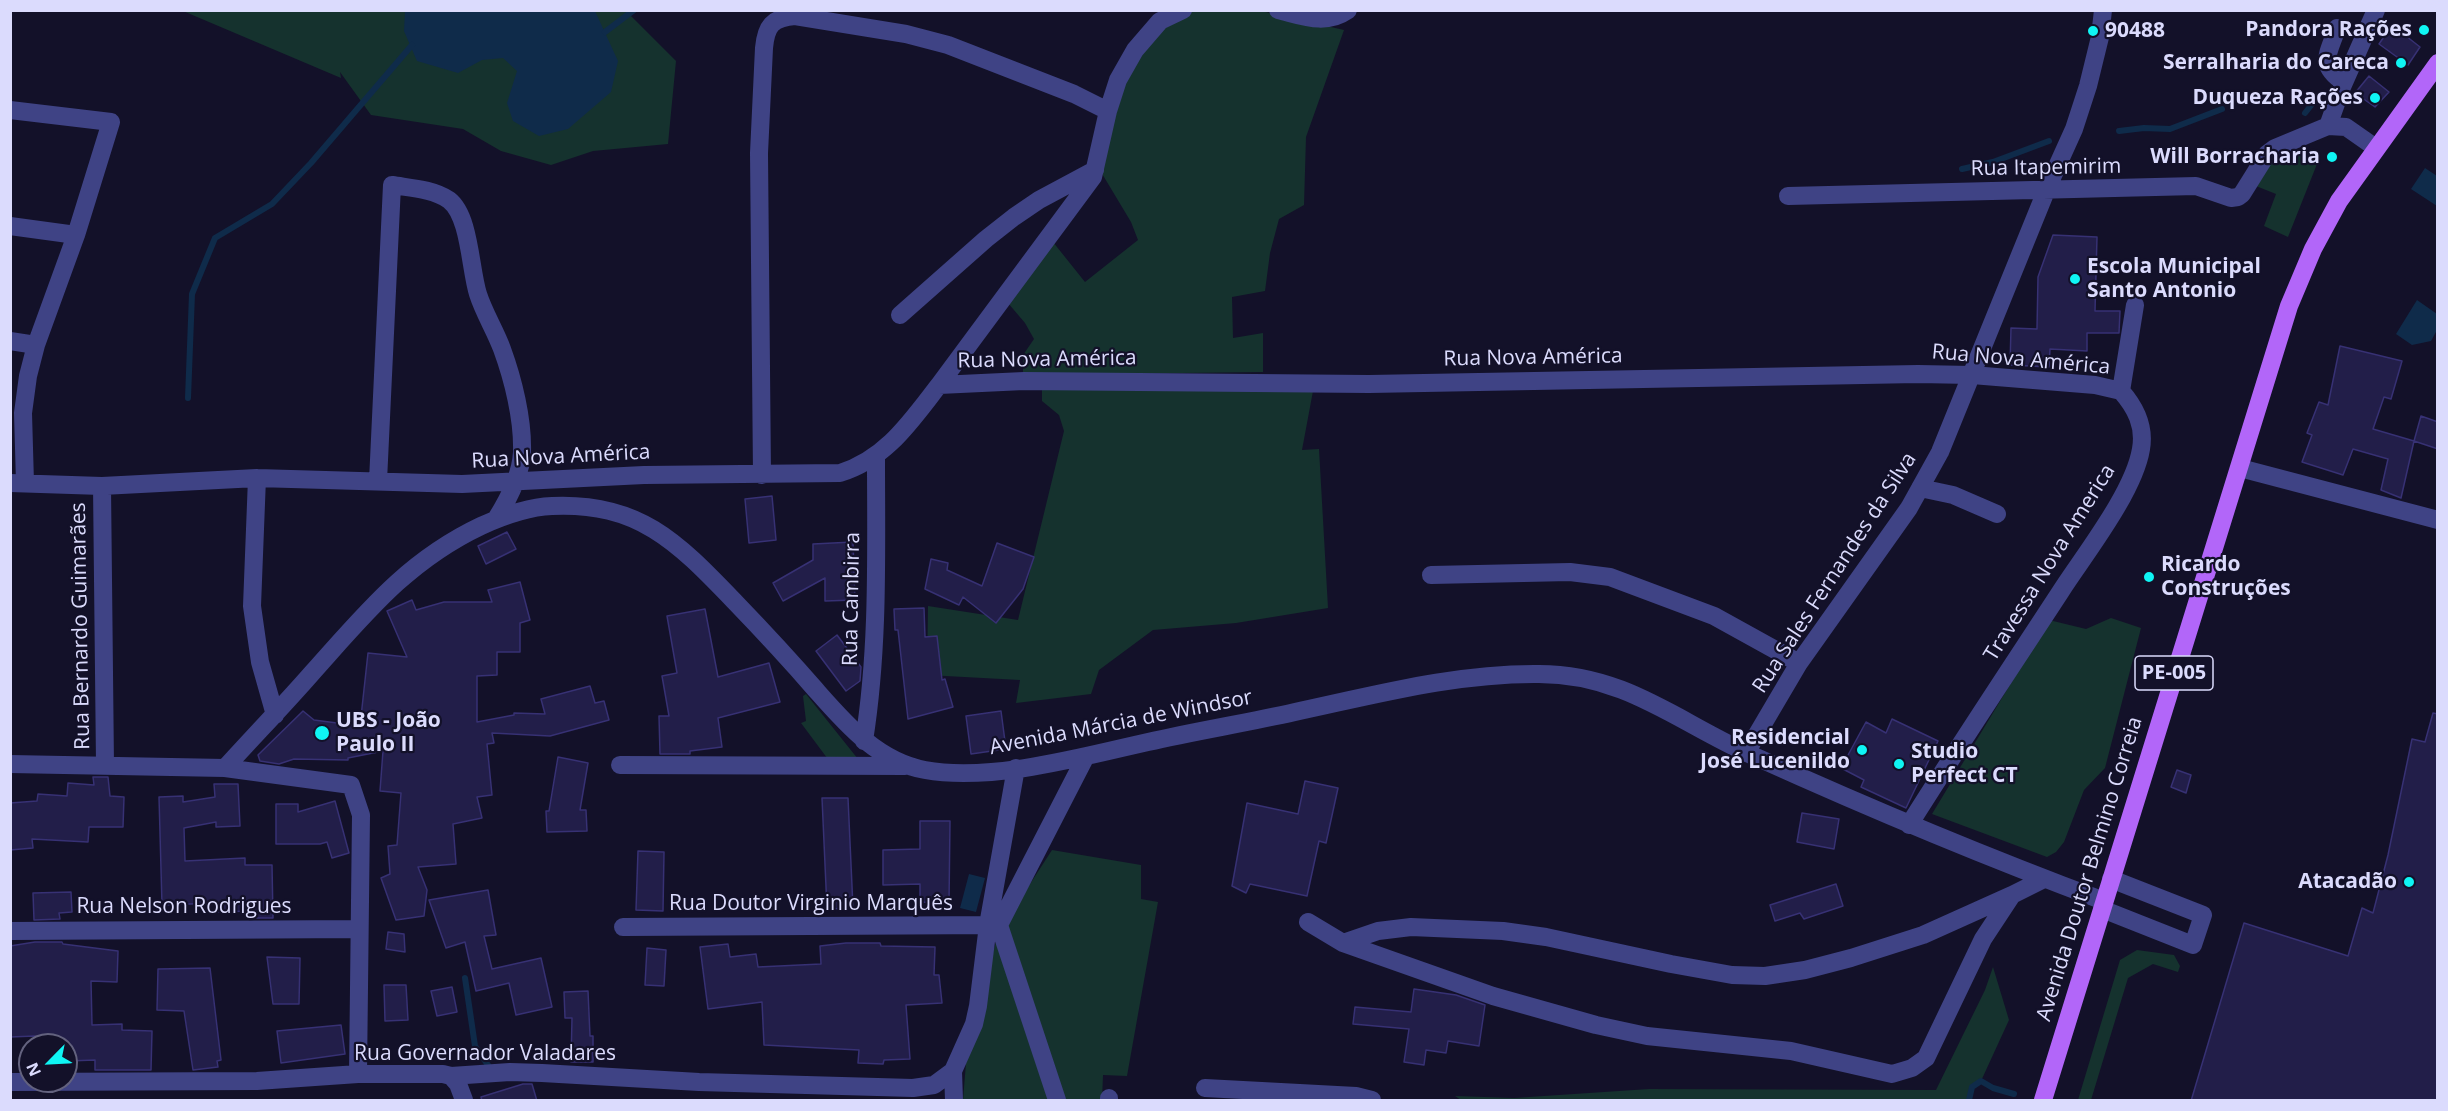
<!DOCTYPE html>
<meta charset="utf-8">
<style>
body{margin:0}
#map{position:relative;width:2448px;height:1111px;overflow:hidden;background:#131129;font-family:"Open Sans",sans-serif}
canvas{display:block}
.frame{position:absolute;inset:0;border:12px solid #dbdbfd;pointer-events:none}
.north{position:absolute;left:18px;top:1033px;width:60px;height:60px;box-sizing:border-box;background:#131129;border:2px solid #63627e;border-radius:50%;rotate:246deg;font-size:16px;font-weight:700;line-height:24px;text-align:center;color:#dbdbfd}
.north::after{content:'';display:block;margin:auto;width:21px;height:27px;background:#0ff5f4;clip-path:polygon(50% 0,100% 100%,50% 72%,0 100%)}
</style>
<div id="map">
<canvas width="2448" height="1111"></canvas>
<div class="frame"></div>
<div class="north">N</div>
</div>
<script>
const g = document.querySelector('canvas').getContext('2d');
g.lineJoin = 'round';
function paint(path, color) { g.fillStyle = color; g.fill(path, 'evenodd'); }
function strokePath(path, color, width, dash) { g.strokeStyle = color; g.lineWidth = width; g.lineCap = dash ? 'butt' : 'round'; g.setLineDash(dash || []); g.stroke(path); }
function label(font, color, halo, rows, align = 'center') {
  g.font = font + ' "Open Sans",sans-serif'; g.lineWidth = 4.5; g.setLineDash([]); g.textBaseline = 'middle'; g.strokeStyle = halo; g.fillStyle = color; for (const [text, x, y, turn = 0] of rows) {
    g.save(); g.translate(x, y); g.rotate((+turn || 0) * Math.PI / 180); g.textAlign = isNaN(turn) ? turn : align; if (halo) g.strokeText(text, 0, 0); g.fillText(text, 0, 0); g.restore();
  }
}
const green = new Path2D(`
 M1257,10L1344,30L1306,137L1304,205L1279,219L1270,253L1265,291L1232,297L1233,338L1263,333V372L1023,375V355L1034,339L1025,323L1008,303L1053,242L1085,282L1138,240L1131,222L1101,172L1125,78L1162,26L1192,11Z
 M183,11H626L676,61L668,144L593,151L551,165L501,151L463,129L371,115L340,72L341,78Z
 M2299,150L2319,159L2288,237L2264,226L2276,194L2256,186C2264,165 2277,155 2299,150Z
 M1042,389L1313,391L1302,450L1319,449L1328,608L1236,623L1153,630L1099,670L1091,694L1016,703L1020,680L927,675L928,606L1018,620L1064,431L1059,415L1042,401Z
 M2111,618L2141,628L2105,768L2084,790L2064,842L2056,852L2047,857L1932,814L2049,620L2086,629Z
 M806,694L866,769L836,770L801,723L806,721L803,696Z
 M1052,850L1141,865V899L1158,902L1127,1076L1103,1075L1102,1100H1063L1006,921Z
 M998,933L1052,1100H963L966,1063Z
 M2137,950L2174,955L2180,966L2178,972L2153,964L2128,978L2091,1100H2078L2120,960Z
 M1993,967L2009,1020L1981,1081L1972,1088L1969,1100H1461L1455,1096L1514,1098L1649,1089L1936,1090L1985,990Z`);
const water = new Path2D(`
 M405,11H595L618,61L611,92L568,129L539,136L513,121L507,103L517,71L503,58L482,60L458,73L417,61L404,31Z
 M2425,168L2437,176V206L2411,189Z
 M2417,300L2437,314V330L2431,341L2412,345L2396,334Z
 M969,874L985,878L976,912L960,908Z`);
const stream = new Path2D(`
 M605,32L634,10
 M2305,113L2320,94
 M2119,131L2144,128L2170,129L2222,109
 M1962,169L1993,162L2049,141
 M188,398L192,294L215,238L272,204L311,163L412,45
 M465,978L475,1046L488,1065
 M1969,1100L1972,1087L1981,1081L1993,1088L2014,1094`);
const building = new Path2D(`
 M2392,25L2420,47L2408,65L2379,44Z
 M2369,76L2389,92L2375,107L2355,93Z
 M2053,235L2097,237L2095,311H2120L2119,333H2087V351L2050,349L2049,367L2010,365L2011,328L2037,329L2038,277Z
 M2340,346L2402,361L2391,399L2384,397L2373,429L2414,441L2401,498L2381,490L2388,459L2353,449L2343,475L2302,462L2312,435L2307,433L2319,402L2328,405Z
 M2421,416L2438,422V449L2414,441Z
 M772,496L776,540L749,543L745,499Z
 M507,532L516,549L486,564L478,546Z
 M853,542L855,600L825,601V578L783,601L773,583L813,560V544Z
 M997,543L1034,557L1023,589L996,623L963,597L959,605L925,589L931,559L948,563L947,570L982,586Z
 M520,582L530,620L520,623V652H497V675L477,676V722L514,715V713L545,714L541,699L590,686L595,703L604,701L609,720L550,736L492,733L494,743L487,744L492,795L477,797L482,818L453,824L456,864L418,867L427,890L424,916L396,920L381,878L390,874L388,846L397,845L401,793L380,791L383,751L348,758V760L294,759L279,764L260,761L258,755L303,711L314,720L360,726L368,653L407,657L387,611L412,600L416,610L444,602H492L488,590Z
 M924,608L925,637L937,636L942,680L945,679L953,707L908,719L898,630H895L894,609Z
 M705,609L718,677L769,663L780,702L718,718L722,747L690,751V754H660L659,716H669L662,676L677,673L667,616Z
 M837,635L861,667L860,681L846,691L816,651Z
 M1001,711L1006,749L971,754L966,716Z
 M2433,713L2438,714V1101H2191L2244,923L2348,956L2362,908L2373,913L2388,855L2412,739L2425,742Z
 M1892,719L1938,741L1906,808L1861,787L1864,780L1841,768L1866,722L1886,733Z
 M558,757L588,763L580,810H586L587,831L547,832L546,811H549Z
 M2177,770L2191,775L2186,793L2171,787Z
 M93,777H108L110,796L124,797L123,827H89L88,842L32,839L33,848L10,850V803L37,801L38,794L67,796L68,783L94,785Z
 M1305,781L1338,788L1326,843L1319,841L1307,896L1250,884L1246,893L1232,886L1247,803L1298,814Z
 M214,784H238L240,826L216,827V822L184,828L185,861L245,858V865H272L273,918H249V911L217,912V903L162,905L159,797L183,796V802L215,797Z
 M822,798H848L853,908L827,909Z
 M335,801L349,853L332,858L327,842L320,844H276V804H298V812Z
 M1802,813L1839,819L1834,849L1797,842Z
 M920,821H950L949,903L920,902V884L883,885V850L920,849Z
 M638,851L664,852L663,911L636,910Z
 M1836,884L1843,906L1804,919L1800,913L1775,921L1770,905Z
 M488,890L496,935L484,936L492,969L541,958L552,1007L516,1015L509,983L476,991L465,942L446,948L429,900Z
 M71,892L72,912L59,913L60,919L34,920L33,893Z
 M388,932L404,934L405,952L386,949Z
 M35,942H62L63,944L118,951L117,982L91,981L92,1025L122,1024V1030L152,1031L151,1070H95V1060L68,1061V1045H36L35,1036L10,1037V946Z
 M846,943H880L881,946L935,947L934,975H939L942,1003L906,1005L910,1059L884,1060L883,1064L858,1063L859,1050L764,1045L762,1002L708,1009L700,947L728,944L730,957L756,954L758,967L821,964L820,946Z
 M647,948L666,950L664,986L645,985Z
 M267,957L300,958L299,1004H273Z
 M210,968L221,1060L217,1061L218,1067L193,1070L184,1011L157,1010L158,969Z
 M384,985H406L408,1020L385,1021Z
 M452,987L457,1012L437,1016L431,991Z
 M1414,989L1456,995L1485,1005L1479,1046L1448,1041L1446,1053L1426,1050L1424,1065L1404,1062L1409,1029L1353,1024L1355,1007L1411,1012Z
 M588,991L590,1036H593V1062H571L572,1018H565L564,992Z
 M341,1025L345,1054L281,1063L277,1031Z
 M523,1084H532L537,1101H482L481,1097Z`);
const minor = new Path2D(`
 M1278,10C1303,16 1325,26 1348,10
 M2337,28C2329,53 2317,65 2344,82
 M10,110L111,122L76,235L36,345L28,376L23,413L25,483
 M2328,126L2342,87L2376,10
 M1788,196L2196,186L2231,198L2238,197L2242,194L2267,154L2275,148L2328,126L2346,127L2376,148
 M10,226L76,235
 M900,315L986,239L1014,217L1039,200L1095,170
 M10,341L36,345
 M939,385L1093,177L1108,111L1118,80L1135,50L1160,21L1183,10
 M2240,468L2438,520
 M762,475L759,153L764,48C766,26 772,18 795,16L906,34L948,45L1074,94L1108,111
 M257,478L252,606L260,662L275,715
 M378,481L392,185C410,188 433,189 449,200C470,216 470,269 478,294C484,313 495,330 502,349C513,379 523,419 522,452C521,475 508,500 496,519
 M10,483L102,486L257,478L462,484L644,475L840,473C886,459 911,421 939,385L1024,381L1369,384L1918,374L1972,375L2095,385L2121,391
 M102,486L105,765
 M1920,488L1953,495L1997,514
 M1431,575L1570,572L1610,577L1714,616L1799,663
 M864,741C879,646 876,552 876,456
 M1746,753L1799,663L1909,508L1940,452L2046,191L2074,129L2088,86L2100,37L2103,10
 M10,764L225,768L351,785L361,815L358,1074
 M620,765L905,766
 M225,768C254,736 284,705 312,673C365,614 407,561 481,526C503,516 527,507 552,506C640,502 678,543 735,602C762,630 789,659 815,689C845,723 877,761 925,770C991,782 1082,757 1148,742C1196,731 1246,723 1295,712C1375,695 1456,673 1539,674C1627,674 1680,724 1756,757C1871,809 1986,857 2104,901
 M1909,825C1958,747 2010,669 2061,591C2085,554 2134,492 2141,449C2145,426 2136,408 2121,391L2135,305
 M2102,909L2193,945L2203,915L2111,879
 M1308,922L1343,943L1493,996L1596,1025L1647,1036L1791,1051L1892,1074L1912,1068L1926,1058L1983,939L2012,895L2044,879
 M623,927L999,925
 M10,931L359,929
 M1343,943L1378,931L1411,927L1503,931L1546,937L1671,964L1732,975L1765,976L1805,970L1851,958L1923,935L2012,895
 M451,1076L458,1084L464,1100
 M10,1082L257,1081L358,1074H443L451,1076L510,1072L542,1073L699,1082L913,1088L934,1085L953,1071
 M1205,1088L1356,1096L1372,1100
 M954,1100L953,1071L974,1024L978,1006L988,925L1016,768
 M1057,1100L999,925L1086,756
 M1109,1100V1098`);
const major = new Path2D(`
 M2043,1100L2289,306L2313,249L2339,201L2438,63`);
const markers = [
 [2424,30,6,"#0ff5f4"],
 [2093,31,6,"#0ff5f4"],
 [2401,63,6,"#0ff5f4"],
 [2375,98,6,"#0ff5f4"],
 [2332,157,6,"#0ff5f4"],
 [2075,279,6,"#0ff5f4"],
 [2149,577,6,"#0ff5f4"],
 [322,733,8,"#0ff5f4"],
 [1862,750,6,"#0ff5f4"],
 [1899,764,6,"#0ff5f4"],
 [2409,882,6,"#0ff5f4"]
];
const shields = [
 [2174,673,78]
];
const shieldNames = [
 ["PE-005",2174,673]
];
const poiNames = [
 ["Pandora Rações",2412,30],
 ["90488",2105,31,"left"],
 ["Serralharia do Careca",2389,63],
 ["Duqueza Rações",2363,98],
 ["Will Borracharia",2320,157],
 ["Escola Municipal",2087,267,"left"],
 ["Santo Antonio",2087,291,"left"],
 ["Ricardo",2161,565,"left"],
 ["Construções",2161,589,"left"],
 ["UBS - João",336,721,"left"],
 ["Paulo II",336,745,"left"],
 ["Residencial",1850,738],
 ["José Lucenildo",1850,762],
 ["Studio",1911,752,"left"],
 ["Perfect CT",1911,776,"left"],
 ["Atacadão",2397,882]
];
const streetNames = [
 ["Rua Itapemirim",2046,168,-1],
 ["Rua Nova América",1533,358,-1],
 ["Rua Nova América",1047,360,-1],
 ["Rua Nova América",2021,360,5],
 ["Rua Nova América",561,457,-3],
 ["Travessa Nova America",2050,563,-58],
 ["Rua Sales Fernandes da Silva",1835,573,-57],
 ["Rua Cambirra",852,599,-89],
 ["Rua Bernardo Guimarães",81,626,-91],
 ["Avenida Márcia de Windsor",1121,723,-11],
 ["Avenida Doutor Belmino Correia",2090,869,-73],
 ["Rua Doutor Virginio Marquês",811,904],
 ["Rua Nelson Rodrigues",184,907],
 ["Rua Governador Valadares",485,1054]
];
paint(green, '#15322e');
paint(water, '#0f2b4a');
strokePath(stream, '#0f2b4a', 6);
paint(building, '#221e49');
strokePath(building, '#373174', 1.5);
strokePath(minor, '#3f4385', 18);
strokePath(major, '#b266f9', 18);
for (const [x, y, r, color] of markers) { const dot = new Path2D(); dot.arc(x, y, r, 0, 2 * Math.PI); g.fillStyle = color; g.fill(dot); strokePath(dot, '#131129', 2); }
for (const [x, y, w] of shields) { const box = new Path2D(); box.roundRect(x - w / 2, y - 17, w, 34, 4.5); g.fillStyle = '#131129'; g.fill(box); strokePath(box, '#dbdbfd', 1.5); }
label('bold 20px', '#dbdbfd', null, shieldNames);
label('bold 21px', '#dbdbfd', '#131129', poiNames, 'right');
label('21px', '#dbdbfd', '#131129', streetNames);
</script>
